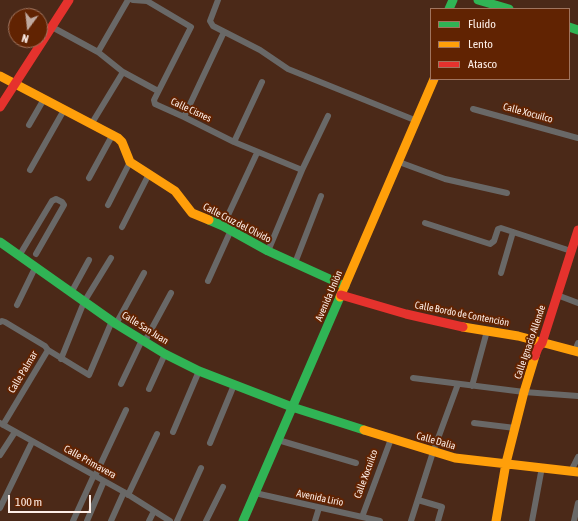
<!DOCTYPE html>
<meta charset="utf-8">
<style>
body{margin:0}
#map{position:relative;width:578px;height:521px;overflow:hidden;background:#4b2918;font-family:"Asap Condensed",sans-serif}
canvas{display:block}
.legend{position:absolute;left:430px;top:8px;width:140px;height:72px;box-sizing:border-box;background:#612302;border:1px solid #a0745e;margin:0;padding:5px 7px;list-style:none;font-size:12px;color:#feeee7}
.legend li{display:flex;align-items:center;gap:8px;height:20px}
.legend b{width:20px;border:1px solid #a0745e}
.north{position:absolute;left:8px;top:8px;width:40px;height:40px;box-sizing:border-box;background:#612302;border:1px solid #a0745e;border-radius:50%;rotate:195deg;font-size:11px;font-weight:700;line-height:16px;text-align:center;color:#feeee7}
.north::after{content:'';display:block;margin:auto;width:14px;height:18px;background:#bfa99f;clip-path:polygon(50% 0,100% 100%,50% 72%,0 100%)}
.scale{position:absolute;left:8px;top:495px;width:83px;height:18px;box-sizing:border-box;border:2px solid #feeee7;border-top:0;padding-left:5px;font-size:12px;line-height:14px;white-space:nowrap;color:#feeee7;-webkit-text-stroke:3px #612302;paint-order:stroke}
</style>
<div id="map">
<canvas width="578" height="521"></canvas>
<ul class="legend">
<li><b style="height:5px;background:#30b455"></b>Fluido</li>
<li><b style="height:5px;background:#ff9f0a"></b>Lento</li>
<li><b style="height:5px;background:#e5322d"></b>Atasco</li>
</ul>
<div class="north">N</div>
<div class="scale">100 m</div>
</div>
<script>
const g = document.querySelector('canvas').getContext('2d');
g.lineJoin = 'round';
function strokePath(path, color, width, dash) { g.strokeStyle = color; g.lineWidth = width; g.lineCap = dash ? 'butt' : 'round'; g.setLineDash(dash || []); g.stroke(path); }
function label(font, color, halo, rows, align = 'center') {
  g.font = font + ' "Asap Condensed",sans-serif'; g.lineWidth = 4; g.setLineDash([]); g.textBaseline = 'middle'; g.strokeStyle = halo; g.fillStyle = color; for (const [text, x, y, turn = 0] of rows) {
    g.save(); g.translate(x, y); g.rotate((+turn || 0) * Math.PI / 180); g.textAlign = isNaN(turn) ? turn : align; if (halo) g.strokeText(text, 0, 0); g.fillText(text, 0, 0); g.restore();
  }
}
const street = new Path2D(`
 M133,0L147,1L191,27L154,100L155,104L184,117L234,142L302,170
 M218,0L210,21L213,26L260,50L288,69L417,121
 M52,27L98,52L123,72L158,91
 M98,52L128,0
 M473,109L578,138
 M184,117L224,32
 M92,123L123,72
 M29,125L44,99
 M234,142L262,82
 M399,162L445,179L507,193
 M30,170L64,110
 M89,178L113,134
 M108,205L130,162
 M425,223L490,244L494,241L498,229L501,228L571,251
 M223,226L257,153
 M122,227L149,174
 M268,251L302,170L328,116
 M19,256L52,201L56,199L62,202L64,205L36,254
 M295,263L321,196
 M501,273L513,232
 M208,281L231,230
 M71,293L89,260
 M557,295L578,303
 M17,305L35,268
 M0,322L2,321L5,322L45,346L48,350L89,375L112,321
 M116,324L144,273
 M145,341L171,293
 M575,351L578,343
 M61,359L84,302L111,258
 M413,378L524,392L578,396
 M121,384L142,340
 M472,386L487,331
 M149,389L165,354
 M0,423L124,492L170,521
 M474,423L515,428
 M3,425L48,350
 M173,432L199,371
 M278,440L356,463
 M210,443L234,385
 M0,455L15,432
 M571,471L578,457
 M95,476L126,410
 M255,493L380,521
 M128,495L157,434
 M418,500L442,507L438,521
 M0,508L32,442
 M362,517L391,439
 M73,521L94,475
 M87,521L104,481
 M111,521L124,492
 M149,521L154,511
 M177,521L201,468
 M206,521L223,487
 M315,521L319,508
 M411,521L433,452L458,384
 M532,521L542,467
 M574,521L578,503`);
const fast = new Path2D(`
 M478,0L509,9
 M449,9L453,0
 M569,27L578,30
 M209,220L223,226L268,251L345,286
 M0,242L116,324L165,354L199,371L292,407L364,430
 M243,521L340,297`);
const slow = new Path2D(`
 M0,76L118,138L122,142L130,162L175,191L192,213L209,220
 M340,297L434,79
 M463,327L518,336L578,352
 M364,430L455,458L578,472
 M496,521L506,463L524,392L535,356`);
const jam = new Path2D(`
 M0,107L69,0
 M341,295L406,314L463,327
 M535,356L538,348L542,343L578,230`);
const streetNames = [
 ["Calle Cisnes",191,110,25],
 ["Calle Xocuilco",528,113,15],
 ["Calle Cruz del Olvido",237,223,27],
 ["Avenida Unión",329,296,-67],
 ["Calle Bordo de Contención",462,314,11],
 ["Calle San Juan",145,328,32],
 ["Calle Ignacio Allende",530,342,-71],
 ["Calle Palmar",23,372,-59],
 ["Calle Dalia",436,441,16],
 ["Calle Primavera",90,462,29],
 ["Calle Xocuilco",366,474,-70],
 ["Avenida Lirio",320,498,12]
];
strokePath(street, '#696867', 6);
strokePath(fast, '#30b455', 9);
strokePath(slow, '#ff9f0a', 9);
strokePath(jam, '#e5322d', 9);
label('10px', '#feeee7', '#612302', streetNames);
</script>
